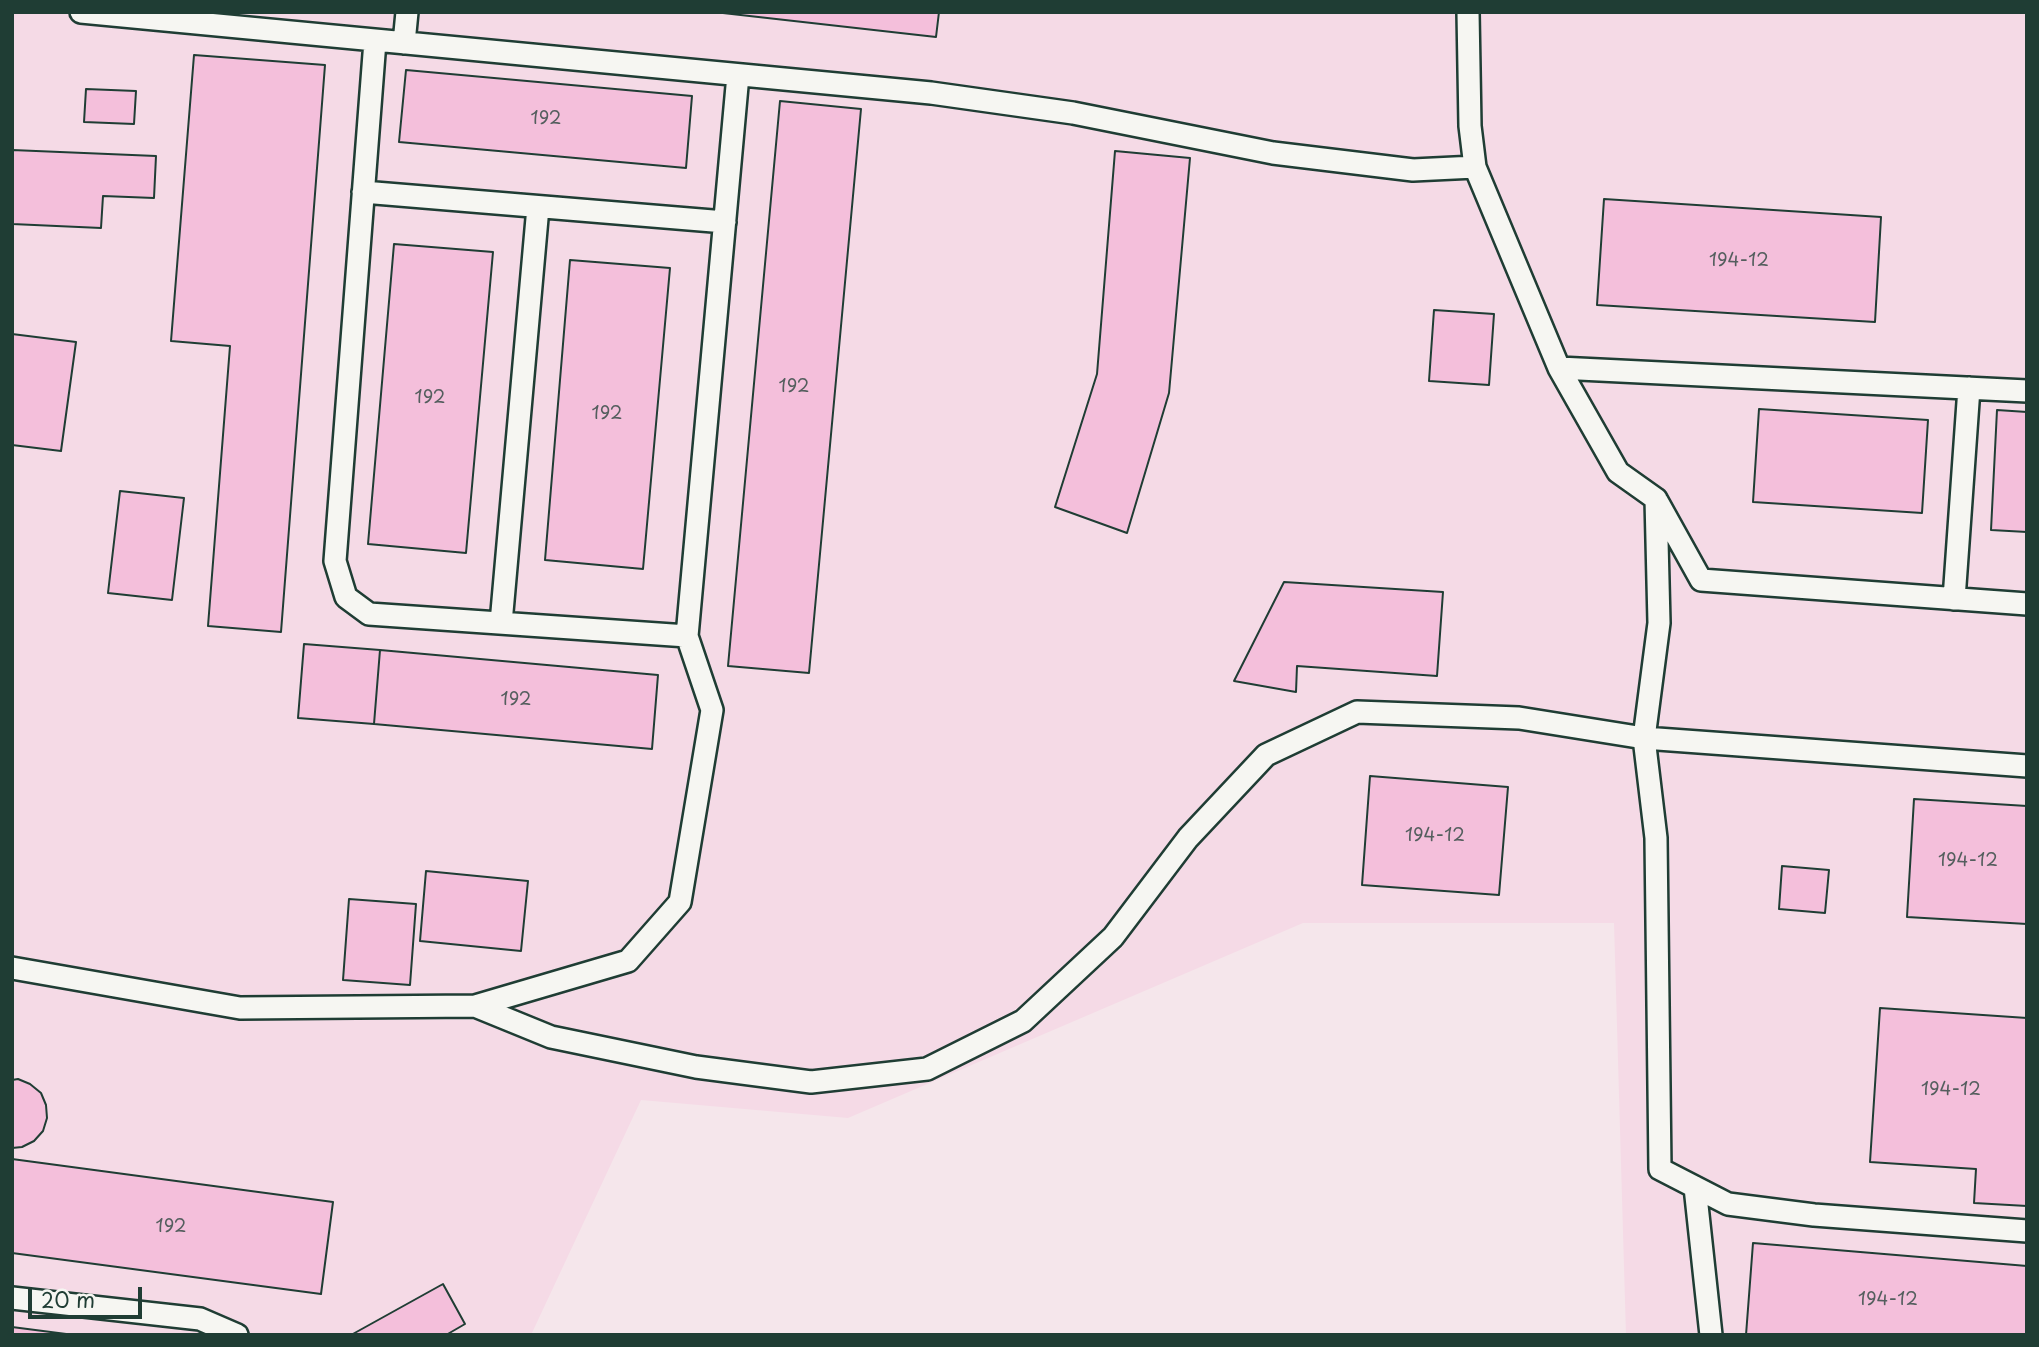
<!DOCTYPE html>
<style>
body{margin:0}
#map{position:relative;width:2039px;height:1347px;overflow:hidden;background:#f5e6eb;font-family:"Playpen Sans",sans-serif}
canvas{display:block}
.frame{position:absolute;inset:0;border:14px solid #1f3d34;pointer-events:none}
.scale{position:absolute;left:28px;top:1287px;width:114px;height:32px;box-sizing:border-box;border:4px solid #1f3d34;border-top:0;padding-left:9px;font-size:21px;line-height:24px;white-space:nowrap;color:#1f3d34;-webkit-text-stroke:5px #f6f6f2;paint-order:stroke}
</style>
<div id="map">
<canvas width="2039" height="1347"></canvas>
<div class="frame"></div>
<div class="scale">20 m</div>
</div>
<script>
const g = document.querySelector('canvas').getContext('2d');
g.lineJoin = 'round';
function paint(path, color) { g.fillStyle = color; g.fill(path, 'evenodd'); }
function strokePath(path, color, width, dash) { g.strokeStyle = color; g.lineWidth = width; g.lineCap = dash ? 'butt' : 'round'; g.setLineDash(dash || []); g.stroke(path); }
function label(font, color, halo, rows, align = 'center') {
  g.font = font + ' "Playpen Sans",sans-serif'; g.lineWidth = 5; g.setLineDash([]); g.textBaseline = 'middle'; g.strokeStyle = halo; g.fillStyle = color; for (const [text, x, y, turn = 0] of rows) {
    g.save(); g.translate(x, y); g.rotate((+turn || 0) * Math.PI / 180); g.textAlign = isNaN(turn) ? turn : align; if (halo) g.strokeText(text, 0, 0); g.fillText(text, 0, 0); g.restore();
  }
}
const built = new Path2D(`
 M12,12H2027V1335H1626L1614,923H1303L848,1118L641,1100L531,1335H12Z`);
const building = new Path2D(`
 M714,12H939L936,37Z
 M194,55L325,65L281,632L208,626L230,346L171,341Z
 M406,70L692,96L686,168L399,142Z
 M86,89L136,91L134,124L84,122Z
 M780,101L861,109L809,673L728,666Z
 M12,150L156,156L154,198L103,196L101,228L12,224Z
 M1115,151L1190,158L1169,393L1127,533L1055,507L1097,374Z
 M1604,199L1881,217L1875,322L1597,305Z
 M394,244L493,252L466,553L368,544Z
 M570,260L670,268L643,569L545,560Z
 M1434,310L1494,314L1489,385L1429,381Z
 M12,334L76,342L61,451L12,445Z
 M1759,409L1928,420L1922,513L1753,502Z
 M1997,410L2027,412V532L1991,530Z
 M120,491L184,498L172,600L108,593Z
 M1284,582L1443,592L1437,676L1297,666L1296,692L1234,681Z
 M304,644L380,650L374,724L298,718Z
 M380,650L658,675L652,749L374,724Z
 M1370,776L1508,787L1499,895L1362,885Z
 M1914,799L2027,806V924L1907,917Z
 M1782,866L1829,870L1825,913L1779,909Z
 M426,871L528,881L521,951L420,941Z
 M349,899L416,904L410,985L343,980Z
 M1880,1008L2027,1018V1206L1974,1203L1976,1169L1870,1162Z
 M18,1079L30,1084L41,1093L46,1105L47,1118L43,1131L34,1141L22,1147L12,1148V1080Z
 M12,1159L333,1202L321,1294L12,1253Z
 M1753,1243L2027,1266V1335H1746Z
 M443,1284L465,1324L446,1335H351Z
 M12,1327L74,1335H12Z`);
const service = new Path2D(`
 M81,12L931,93L1073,113L1273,153L1413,170L1475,167
 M1468,12L1470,126L1475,167L1559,368L1618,472L1656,499L1701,580L2027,604
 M375,41L335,561L346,597L369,614L687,636L738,75
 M404,43L407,12
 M363,192L725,222
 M1559,368L2027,391
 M1656,499L1659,623L1644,738L1656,838L1660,1169L1728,1204L1814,1215L2027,1231
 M1954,599L1969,388
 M501,623L538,207
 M12,968L240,1008L475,1006L628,961L680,902L712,710L687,636
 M475,1006L551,1037L696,1067L811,1082L927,1069L1023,1021L1113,937L1188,838L1266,755L1357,712L1519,718L1644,738L2027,766
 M1695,1187L1711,1335
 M12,1298L200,1319L237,1335`);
const numberNames = [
 ["192",546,119],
 ["194-12",1739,261],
 ["192",794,387],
 ["192",430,398],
 ["192",607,414],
 ["192",516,700],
 ["194-12",1435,836],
 ["194-12",1968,861],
 ["194-12",1951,1090],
 ["192",171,1227],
 ["194-12",1888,1300]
];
paint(built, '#f5dae6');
paint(building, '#f4bfdb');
strokePath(building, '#1f3d34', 2);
strokePath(service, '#1f3d34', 26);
strokePath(service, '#f6f6f2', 21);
label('18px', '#545e5e', null, numberNames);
</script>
